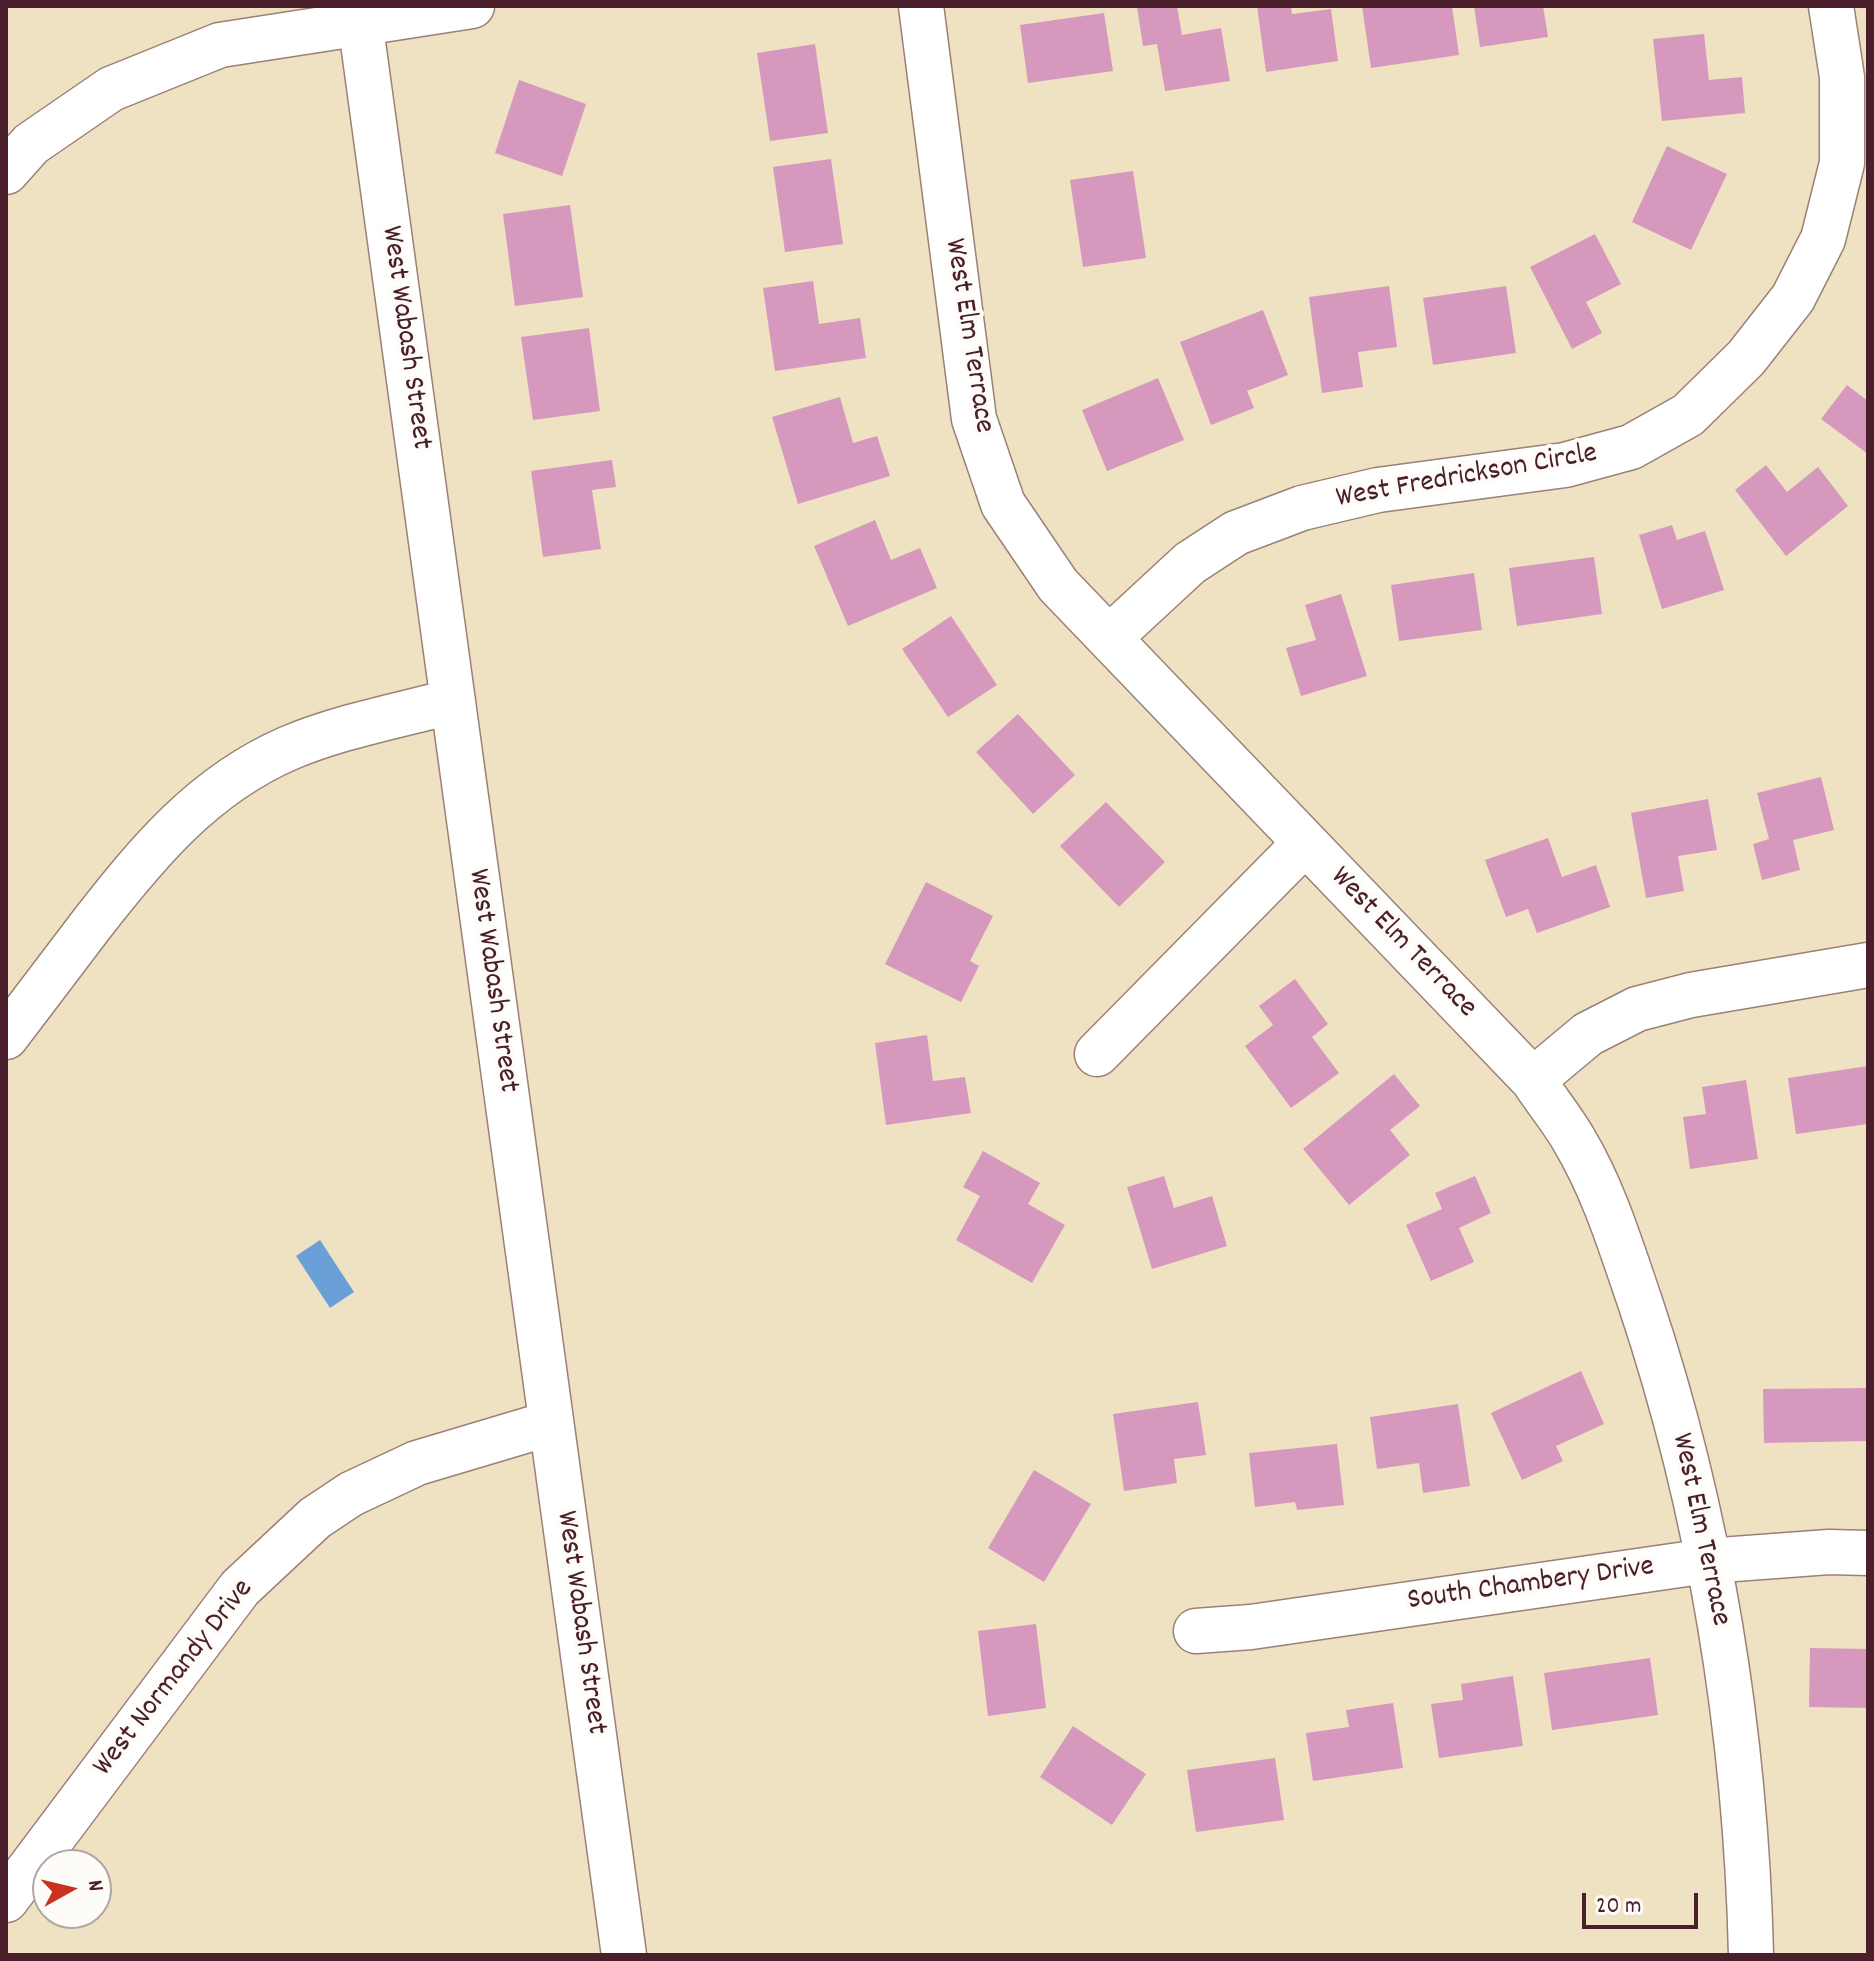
<!DOCTYPE html>
<style>
body{margin:0}
#map{position:relative;width:1874px;height:1961px;overflow:hidden;background:#eee2c3;font-family:Dekko,sans-serif}
canvas{display:block}
.frame{position:absolute;inset:0;border:8px solid #4a1f2b;pointer-events:none}
.north{position:absolute;left:32px;top:1849px;width:80px;height:80px;box-sizing:border-box;background:#fdfcf7;border:2px solid #b5a4a5;border-radius:50%;rotate:82deg;font-size:22px;font-weight:700;line-height:32px;text-align:center;color:#4a1f2b}
.north::after{content:'';display:block;margin:auto;width:28px;height:36px;background:#c8321e;clip-path:polygon(50% 0,100% 100%,50% 72%,0 100%)}
.scale{position:absolute;left:1582px;top:1893px;width:116px;height:36px;box-sizing:border-box;border:4px solid #4a1f2b;border-top:0;padding-left:10px;font-size:24px;line-height:28px;white-space:nowrap;color:#4a1f2b;-webkit-text-stroke:6px #fdfcf7;paint-order:stroke}
</style>
<div id="map">
<canvas width="1874" height="1961"></canvas>
<div class="frame"></div>
<div class="north">N</div>
<div class="scale">20 m</div>
</div>
<script>
const g = document.querySelector('canvas').getContext('2d');
g.lineJoin = 'round';
function paint(path, color) { g.fillStyle = color; g.fill(path, 'evenodd'); }
function strokePath(path, color, width, dash) { g.strokeStyle = color; g.lineWidth = width; g.lineCap = dash ? 'butt' : 'round'; g.setLineDash(dash || []); g.stroke(path); }
function label(font, color, halo, rows, align = 'center') {
  g.font = font + ' Dekko,sans-serif'; g.lineWidth = 8; g.setLineDash([]); g.textBaseline = 'middle'; g.strokeStyle = halo; g.fillStyle = color; for (const [text, x, y, turn = 0] of rows) {
    g.save(); g.translate(x, y); g.rotate((+turn || 0) * Math.PI / 180); g.textAlign = isNaN(turn) ? turn : align; if (halo) g.strokeText(text, 0, 0); g.fillText(text, 0, 0); g.restore();
  }
}
const water = new Path2D(`
 M320,1240L354,1292L330,1308L296,1256Z`);
const building = new Path2D(`
 M1146,6H1177L1182,35L1221,28L1230,81L1165,91L1157,44L1143,46L1137,7Z
 M1257,6H1291L1292,14L1331,9L1338,61L1266,72Z
 M1362,6H1452L1459,55L1371,68Z
 M1474,6H1543L1548,37L1480,47Z
 M1104,13L1113,71L1028,83L1020,25Z
 M1704,34L1709,80L1742,77L1745,113L1662,121L1653,39Z
 M815,44L828,133L770,141L757,53Z
 M519,80L586,104L562,176L495,153Z
 M1667,146L1727,174L1691,250L1632,222Z
 M831,159L843,244L785,252L773,167Z
 M1133,171L1146,258L1083,267L1070,180Z
 M570,205L583,297L515,306L503,214Z
 M1595,234L1621,284L1586,302L1602,333L1572,349L1530,267Z
 M813,281L819,324L860,318L866,358L775,371L763,288Z
 M1389,286L1397,347L1358,352L1363,387L1322,393L1309,297Z
 M1506,286L1516,353L1433,365L1423,298Z
 M1263,310L1288,375L1247,391L1254,408L1211,425L1180,342Z
 M589,328L600,411L533,420L521,337Z
 M1158,378L1184,440L1107,471L1082,410Z
 M1847,385L1868,401V454L1821,419Z
 M840,397L853,443L877,436L890,476L798,504L772,417Z
 M612,460L616,487L592,490L601,549L543,557L531,471Z
 M1766,465L1787,492L1818,467L1848,506L1786,556L1735,490Z
 M875,520L891,560L920,548L937,588L848,626L814,546Z
 M1672,525L1677,540L1705,531L1724,590L1662,609L1639,535Z
 M1594,557L1602,614L1517,626L1509,568Z
 M1474,573L1482,630L1399,641L1391,585Z
 M1341,594L1367,676L1301,696L1286,648L1316,640L1305,605Z
 M951,616L997,685L948,717L902,649Z
 M1018,714L1075,775L1033,814L976,752Z
 M1821,777L1834,830L1793,840L1800,870L1762,880L1753,844L1769,839L1757,793Z
 M1708,799L1717,850L1678,856L1684,891L1646,898L1631,813Z
 M1106,802L1165,862L1119,907L1060,846Z
 M1548,838L1562,877L1596,865L1610,907L1537,933L1528,909L1506,917L1485,860Z
 M926,882L993,916L970,961L979,966L961,1002L885,964Z
 M1295,979L1328,1024L1312,1037L1339,1073L1291,1108L1245,1046L1273,1025L1259,1006Z
 M927,1035L933,1081L965,1077L971,1113L886,1125L875,1043Z
 M1868,1066V1124L1796,1134L1788,1078Z
 M1394,1074L1420,1106L1390,1130L1410,1155L1349,1205L1303,1149Z
 M1746,1080L1758,1159L1690,1169L1683,1117L1706,1114L1702,1087Z
 M983,1151L1040,1183L1028,1204L1065,1225L1032,1283L956,1240L980,1196L963,1187Z
 M1164,1176L1174,1208L1212,1196L1227,1246L1152,1269L1127,1187Z
 M1475,1176L1491,1213L1459,1228L1474,1262L1431,1281L1406,1225L1442,1209L1435,1193Z
 M1581,1371L1604,1424L1556,1446L1563,1461L1522,1480L1491,1413Z
 M1868,1388V1441L1764,1443L1763,1389Z
 M1198,1402L1206,1455L1174,1459L1177,1483L1124,1491L1113,1414Z
 M1458,1404L1470,1486L1423,1493L1419,1463L1377,1469L1370,1417Z
 M1337,1444L1344,1505L1297,1510L1295,1502L1255,1507L1249,1453Z
 M1034,1470L1091,1504L1044,1582L988,1548Z
 M1036,1624L1046,1708L988,1716L978,1631Z
 M1810,1648L1868,1649V1708L1809,1707Z
 M1650,1658L1658,1715L1552,1730L1544,1673Z
 M1513,1676L1523,1746L1439,1758L1431,1704L1463,1700L1461,1684Z
 M1393,1703L1403,1768L1313,1781L1306,1733L1349,1727L1346,1710Z
 M1073,1726L1146,1774L1112,1825L1040,1777Z
 M1275,1758L1284,1820L1196,1832L1187,1770Z`);
const minor = new Path2D(`
 M358,6L624,1955
 M921,6L974,419L1003,504L1058,585L1533,1080C1546,1100 1562,1119 1574,1140C1604,1190 1621,1247 1640,1302C1710,1511 1746,1735 1751,1955
 M6,172L31,144L111,89L220,45L472,6
 M1109,638L1190,563L1236,533L1302,508L1378,490L1565,465L1631,447L1688,415L1746,358L1793,298L1823,239L1842,163V77L1831,6
 M6,1037C34,1000 63,962 91,925C147,853 203,785 289,748C341,726 398,716 453,701
 M1097,1054L1305,843
 M1533,1080L1588,1034L1637,1009L1691,995L1868,965
 M1196,1631L1251,1627L1707,1561L1829,1552L1868,1553
 M6,1900L240,1588L315,1518L351,1494L417,1463L551,1423`);
const streetNames = [
 ["West Elm Terrace",967,336,81],
 ["West Wabash Street",404,338,82],
 ["West Fredrickson Circle",1467,478,-10],
 ["West Elm Terrace",1402,944,46],
 ["West Wabash Street",491,981,82],
 ["West Elm Terrace",1699,1530,78],
 ["South Chambery Drive",1531,1586,-8],
 ["West Wabash Street",579,1623,82],
 ["West Normandy Drive",175,1679,-52]
];
paint(water, '#6b9fd7');
paint(building, '#d699bd');
strokePath(minor, '#9c8077', 47);
strokePath(minor, '#fff', 44);
label('30px', '#4a1f2b', '#fdfcf7', streetNames);
</script>
